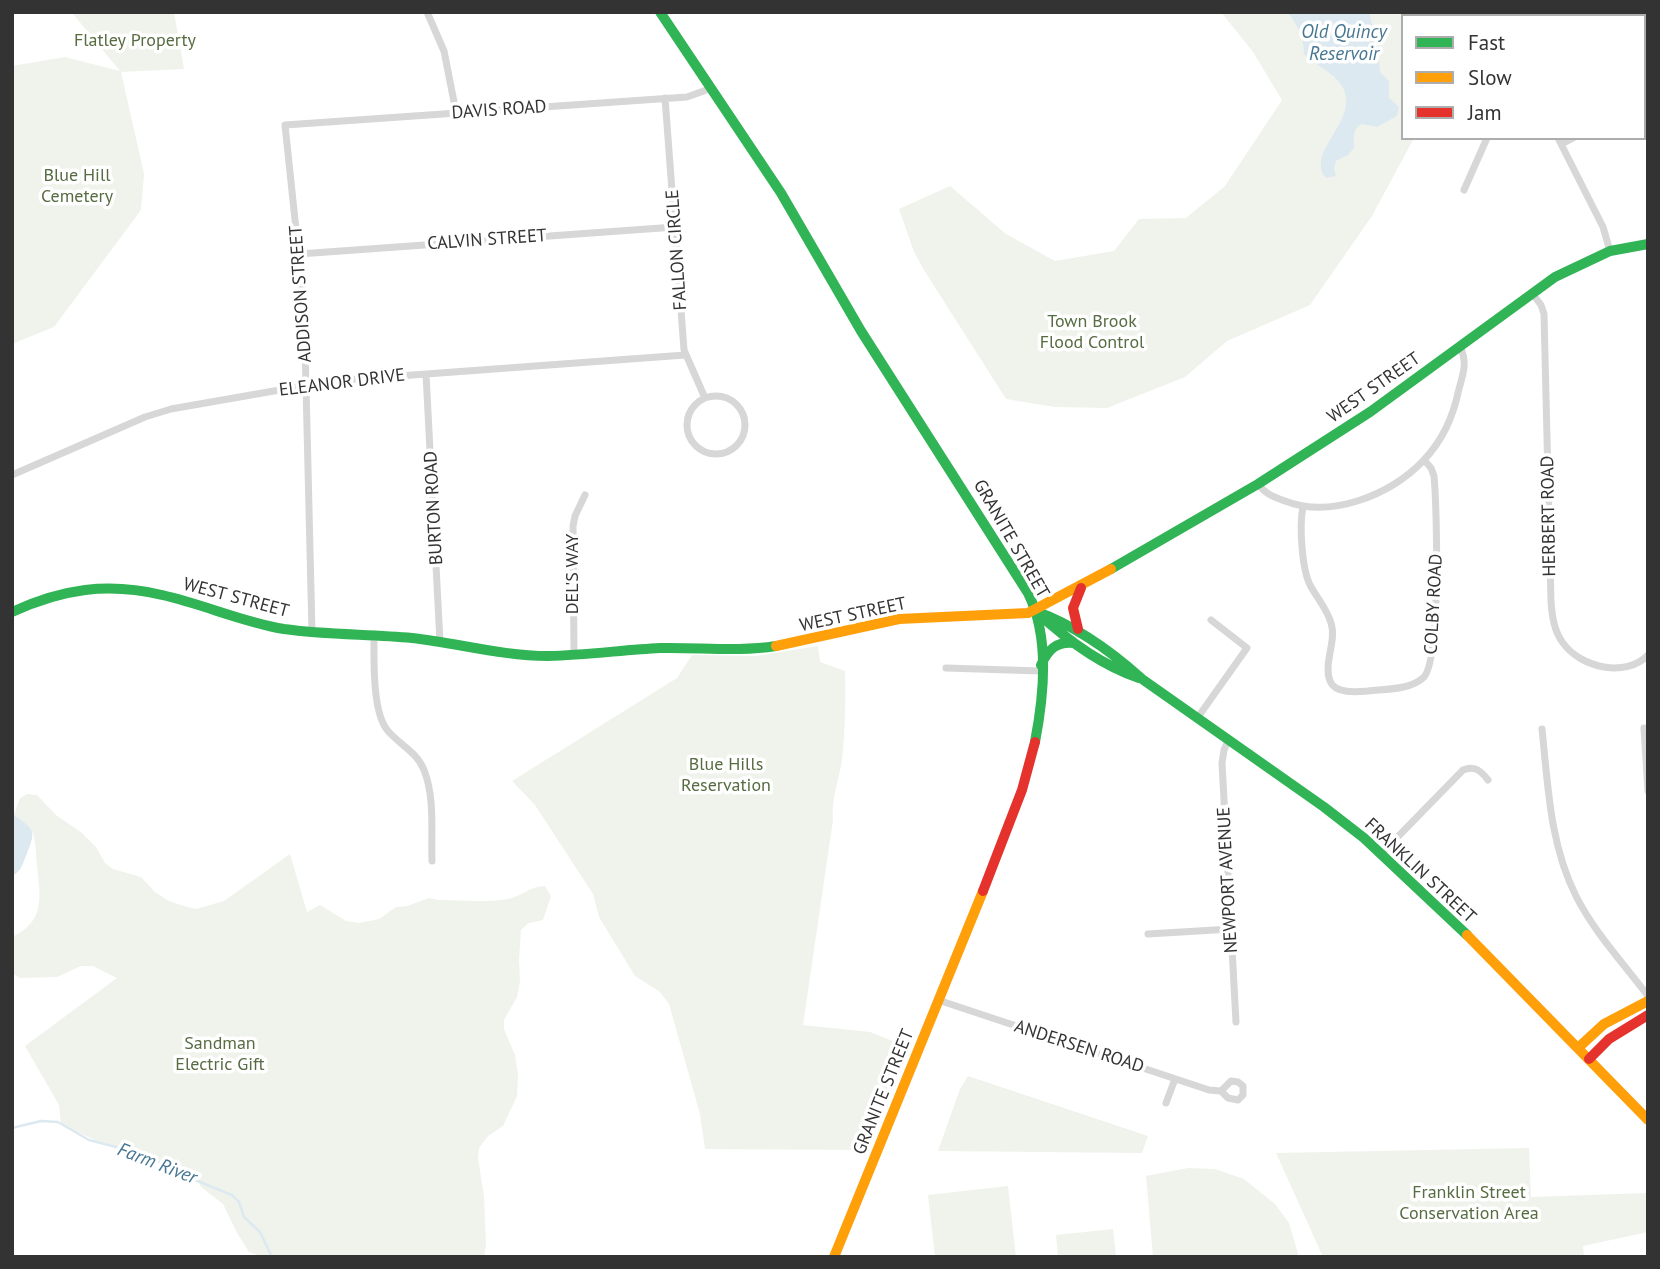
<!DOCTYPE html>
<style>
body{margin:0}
#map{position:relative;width:1660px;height:1269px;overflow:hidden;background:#fff;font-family:"PT Sans",sans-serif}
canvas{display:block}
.frame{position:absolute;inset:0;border:14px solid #333;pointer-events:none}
.legend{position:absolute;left:1401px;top:14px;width:245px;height:126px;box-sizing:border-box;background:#fff;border:2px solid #adadad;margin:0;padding:9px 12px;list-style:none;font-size:21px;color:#333}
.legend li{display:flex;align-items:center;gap:14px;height:35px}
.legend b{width:35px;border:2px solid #adadad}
</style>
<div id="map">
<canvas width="1660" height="1269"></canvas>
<div class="frame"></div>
<ul class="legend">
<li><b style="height:9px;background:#30b455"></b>Fast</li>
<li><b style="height:9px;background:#ff9f0a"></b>Slow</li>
<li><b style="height:9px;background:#e5322d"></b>Jam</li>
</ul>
</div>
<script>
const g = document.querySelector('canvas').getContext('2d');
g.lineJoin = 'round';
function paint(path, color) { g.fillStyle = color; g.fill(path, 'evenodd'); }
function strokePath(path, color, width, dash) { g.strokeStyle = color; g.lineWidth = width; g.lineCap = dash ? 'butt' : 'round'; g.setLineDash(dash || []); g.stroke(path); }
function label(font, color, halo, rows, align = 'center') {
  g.font = font + ' "PT Sans",sans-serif'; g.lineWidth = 7; g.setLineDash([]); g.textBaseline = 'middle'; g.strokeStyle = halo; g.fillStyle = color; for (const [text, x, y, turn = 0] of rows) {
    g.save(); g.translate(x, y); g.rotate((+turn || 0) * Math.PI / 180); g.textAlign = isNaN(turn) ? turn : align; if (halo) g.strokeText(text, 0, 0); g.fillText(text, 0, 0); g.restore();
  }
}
const green = new Path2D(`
 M77,12H174L184,69L121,72L144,174L141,210L54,327L12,344V66L65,57L120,71L73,14Z
 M1221,12H1419L1422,16H1403V138H1414L1372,216L1310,305L1227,341L1185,377L1107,408L1055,407L1006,399L924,270L914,252L899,209L950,186L1006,234L1055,261L1114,251L1139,219L1186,218L1225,186L1282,100L1253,52Z
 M818,646L820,662L845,671C846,701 845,730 842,760C839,780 831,799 833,820L803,1025L870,1032L908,1047L865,1150L705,1149L700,1114L669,1004L660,992L635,976L599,917L593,894L535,805L512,781L677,678L692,655L756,656Z
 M27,794L37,795L56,815L82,833L96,847L105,863L113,869L141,877L155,892L169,901L184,906L196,909L224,901L290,854L307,912L320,905L346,921L359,923L379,919L396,907L407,906L429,898L439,900C461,900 486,903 508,899C522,896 531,886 545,886L551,896L543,920L529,923L521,930L519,960L520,981L517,997L504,1020V1029L515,1055L518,1074L517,1096L503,1126L488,1136L479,1148L478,1158L484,1197L486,1244L484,1257H263L249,1252L237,1233L223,1204L201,1187L198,1180L158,1159L140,1152L103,1144L61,1124L59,1105L25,1046L117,978L93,966H81L57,977L20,978L12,973V937C46,921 40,896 37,866C36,856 36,843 33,833C29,824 20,821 14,814L20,798Z
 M968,1076L1148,1136L1142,1153L938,1151L960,1089Z
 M1529,1148L1531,1197L1648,1193V1232L1583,1246L1584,1257H1323L1276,1153Z
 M1188,1168L1215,1169L1244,1179L1275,1204L1289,1223L1299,1257H1153L1146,1176Z
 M1008,1186L1016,1257H935L928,1195Z
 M1113,1229L1116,1257H1058L1056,1235Z`);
const water = new Path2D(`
 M1287,12H1369L1374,33L1381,46L1378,49L1380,72L1389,81V98L1399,107L1397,116L1377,127L1362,124C1352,128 1354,139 1354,148L1348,155L1336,161L1334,168L1336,176L1326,178C1304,151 1362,120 1342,86C1332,71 1316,66 1304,54C1304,39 1297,23 1287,12Z
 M12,813C35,831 37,828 26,856C22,864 22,870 14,875Z`);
const stream = new Path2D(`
 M12,1128L41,1121L58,1122L89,1140L135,1152L146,1160L160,1162L178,1173L232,1195L239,1202L244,1217L260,1232L272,1257`);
const street = new Path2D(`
 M427,12L444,51L456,112
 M665,98L684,350L705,398
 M1558,138L1603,227L1610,251
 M1561,144L1573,138
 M1464,190L1487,138
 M299,254L675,227
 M1532,293L1541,305L1544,314L1551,601C1552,616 1554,631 1563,643C1581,668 1626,678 1648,655
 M426,374L440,642
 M687 425a29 29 0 1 1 58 0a29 29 0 1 1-58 0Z
 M12,475L145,417L171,409L331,381L685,355
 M1258,484C1265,494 1274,497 1285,501C1331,519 1390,495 1423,461C1443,440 1453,417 1459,389C1463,374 1468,362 1460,347
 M1303,507C1299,525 1302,569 1310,585C1317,598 1327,609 1331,623C1337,641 1323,663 1330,681C1335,694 1357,692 1368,691C1385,689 1411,690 1424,677C1441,657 1437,508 1434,476L1431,468L1424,460
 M312,632L304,305L285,125L687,97L712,88
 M374,635C374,659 372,713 388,731C400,745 417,752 424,770C435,797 431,832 432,861
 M574,655L573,526L575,516L585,495
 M946,668L1041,671
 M1198,717L1247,648L1211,620
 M1644,728L1648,791
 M1542,729C1548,786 1550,845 1576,896C1594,932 1624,964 1648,996
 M1229,739L1224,750L1222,763L1236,1022
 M1381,854L1463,770C1475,765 1481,771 1488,780
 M1148,934L1231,929
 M938,1000L1209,1090L1221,1091
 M1231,1081L1238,1082L1243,1086V1095L1238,1100L1228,1098L1221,1091Z
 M1166,1103L1175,1079`);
const fast = new Path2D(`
 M660,12L781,193L861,331L1028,593C1050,637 1044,695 1035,742
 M1111,569L1258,484L1370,412L1555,277L1610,251L1648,244
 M1035,611C1074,625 1111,651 1142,679L1324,807L1364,838L1467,935
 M12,612C62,589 107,582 162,595C203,604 242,622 284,629C326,635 370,634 412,638C457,643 503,656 548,656C586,655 623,650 660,648C699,647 738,652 776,646
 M1038,613C1067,640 1101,665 1139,678
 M1041,665C1048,650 1056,641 1074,643`);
const slow = new Path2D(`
 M776,646L899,619L1028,613L1111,569
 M1467,935L1648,1120
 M1578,1048L1604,1024L1648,1001
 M834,1257L983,891`);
const jam = new Path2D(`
 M1078,629L1073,608L1081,588
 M983,891L1022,790L1035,742
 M1589,1059L1609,1039L1648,1015`);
const parkNames = [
 ["Flatley Property",135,41],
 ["Blue Hill",77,176],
 ["Cemetery",77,197],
 ["Town Brook",1092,322],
 ["Flood Control",1092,343],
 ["Blue Hills",726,765],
 ["Reservation",726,786],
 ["Sandman",220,1044],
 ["Electric Gift",220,1065],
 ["Franklin Street",1469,1193],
 ["Conservation Area",1469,1214]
];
const streetNames = [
 ["DAVIS ROAD",499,110,-4],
 ["CALVIN STREET",487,240,-4],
 ["FALLON CIRCLE",677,250,-94],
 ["ADDISON STREET",301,294,-94],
 ["ELEANOR DRIVE",342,383,-7],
 ["WEST STREET",1374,388,-35],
 ["BURTON ROAD",434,508,-93],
 ["HERBERT ROAD",1549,516,-91],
 ["GRANITE STREET",1011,539,60],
 ["DEL'S WAY",573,574,-90],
 ["WEST STREET",236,598,15],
 ["COLBY ROAD",1434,604,-87],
 ["WEST STREET",853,615,-12],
 ["FRANKLIN STREET",1420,871,43],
 ["NEWPORT AVENUE",1228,880,-93],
 ["ANDERSEN ROAD",1079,1047,18],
 ["GRANITE STREET",884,1092,-68]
];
const waterNames = [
 ["Old Quincy",1344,33],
 ["Reservoir",1344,55],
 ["Farm River",157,1164,21]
];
paint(green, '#f0f3ec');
paint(water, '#dde9f0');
strokePath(stream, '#dde9f0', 2.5);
strokePath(street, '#d7d7d7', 7);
strokePath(fast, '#30b455', 10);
strokePath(slow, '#ff9f0a', 10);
strokePath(jam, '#e5322d', 10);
label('18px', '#576c42', '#fff', parkNames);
label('18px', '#333', '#fff', streetNames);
label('italic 19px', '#457691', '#fff', waterNames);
</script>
